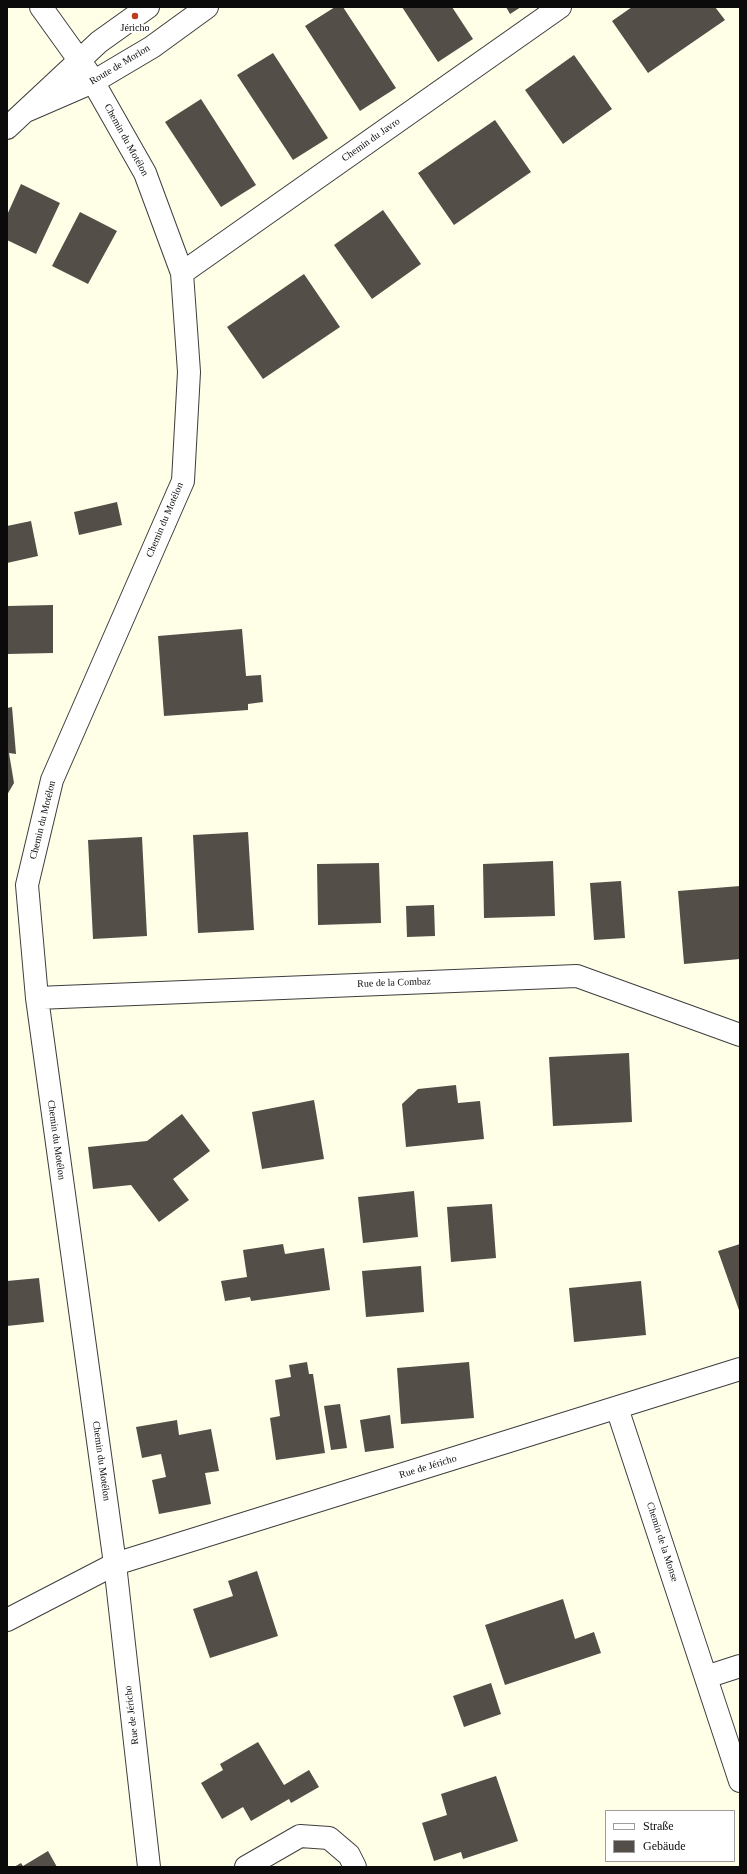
<!DOCTYPE html>
<meta charset="utf-8">
<style>
body{margin:0}
#map{position:relative;width:747px;height:1874px;overflow:hidden;background:#ffffe8;font-family:"Times New Roman",serif}
canvas{display:block}
.frame{position:absolute;inset:0;border:8px solid #0b0b0b;pointer-events:none}
.legend{position:absolute;left:605px;top:1810px;width:130px;height:52px;box-sizing:border-box;background:#fff;border:1px solid #9d9d9d;margin:0;padding:5px 7px;list-style:none;font-size:12px;color:#0b0b0b}
.legend li{display:flex;align-items:center;gap:8px;height:20px}
.legend b{width:20px;border:1px solid #9d9d9d}
</style>
<div id="map">
<canvas width="747" height="1874"></canvas>
<div class="frame"></div>
<ul class="legend">
<li><b style="height:5px;background:#fff"></b>Straße</li>
<li><b style="height:11px;background:#534e47"></b>Gebäude</li>
</ul>
</div>
<script>
const g = document.querySelector('canvas').getContext('2d');
g.lineJoin = 'round';
function paint(path, color) { g.fillStyle = color; g.fill(path, 'evenodd'); }
function strokePath(path, color, width, dash) { g.strokeStyle = color; g.lineWidth = width; g.lineCap = dash ? 'butt' : 'round'; g.setLineDash(dash || []); g.stroke(path); }
function label(font, color, halo, rows, align = 'center') {
  g.font = font + ' "Times New Roman",serif'; g.lineWidth = 4; g.setLineDash([]); g.textBaseline = 'middle'; g.strokeStyle = halo; g.fillStyle = color; for (const [text, x, y, turn = 0] of rows) {
    g.save(); g.translate(x, y); g.rotate((+turn || 0) * Math.PI / 180); g.textAlign = isNaN(turn) ? turn : align; if (halo) g.strokeText(text, 0, 0); g.fillText(text, 0, 0); g.restore();
  }
}
const building = new Path2D(`
 M335,7H343L396,88L360,111L305,26Z
 M402,7H452L473,39L438,62Z
 M506,7H521L510,14Z
 M632,7H715L725,20L648,73L612,21Z
 M273,53L328,138L293,160L237,75Z
 M574,55L612,109L563,144L525,90Z
 M201,99L256,185L221,207L165,122Z
 M495,120L531,172L454,225L418,173Z
 M21,184L60,203L36,254L7,240V215Z
 M383,210L421,264L372,299L334,245Z
 M80,212L117,231L88,284L52,266Z
 M304,274L340,327L263,379L227,327Z
 M117,502L122,525L79,535L74,512Z
 M31,521L38,556L7,563V526Z
 M53,605V653L7,654V606Z
 M242,629L246,676L261,675L263,702L248,704V710L164,716L158,636Z
 M12,707L16,754L9,753L14,783L7,795V708Z
 M248,832L254,930L198,933L193,835Z
 M142,837L147,936L93,939L88,840Z
 M553,861L555,916L484,918L483,864Z
 M379,863L381,923L318,925L317,864Z
 M621,881L625,938L594,940L590,883Z
 M740,886V959L684,964L678,891Z
 M434,905L435,936L407,937L406,906Z
 M629,1053L632,1122L553,1126L549,1057Z
 M456,1085L458,1103L480,1101L484,1139L406,1147L402,1104L418,1089Z
 M314,1100L324,1159L262,1169L252,1112Z
 M182,1114L210,1151L173,1179L189,1200L159,1222L131,1185L93,1189L88,1147L147,1141Z
 M414,1191L418,1237L363,1243L358,1197Z
 M492,1204L496,1258L451,1262L447,1207Z
 M283,1244L285,1254L324,1248L330,1290L251,1301L250,1297L225,1301L221,1281L247,1277L243,1250Z
 M740,1244V1313L718,1251Z
 M421,1266L424,1312L366,1317L362,1271Z
 M39,1278L44,1322L7,1326V1281Z
 M641,1281L646,1335L574,1342L569,1288Z
 M307,1362L309,1374H313L325,1453L276,1460L270,1418L280,1416L275,1380L291,1377L289,1365Z
 M469,1362L474,1418L401,1424L397,1368Z
 M340,1404L347,1448L331,1450L324,1406Z
 M390,1415L394,1448L365,1452L360,1420Z
 M177,1420L179,1435L211,1429L219,1471L205,1473L211,1504L159,1514L152,1480L166,1477L161,1454L142,1458L136,1427Z
 M257,1571L278,1636L210,1658L193,1609L233,1596L228,1581Z
 M563,1599L575,1639L594,1632L601,1653L505,1685L485,1625Z
 M491,1683L501,1714L464,1727L453,1696Z
 M258,1742L284,1785L309,1770L319,1787L291,1803L289,1799L251,1821L243,1807L222,1819L201,1783L223,1770L220,1764Z
 M496,1776L518,1841L463,1859L461,1852L434,1861L422,1823L447,1815L441,1794Z
 M48,1851L57,1867H14L21,1863L23,1866Z`);
const minor = new Path2D(`
 M41,7L87,71L145,173L182,273L189,372L183,481L52,780L27,885L37,998L115,1564L149,1867
 M26,111L93,82L152,47L207,7
 M7,128L99,42L148,7
 M182,273L560,7
 M37,998L577,976L740,1035
 M617,1408L740,1781
 M7,1620L115,1564L740,1369
 M706,1677L740,1666
 M246,1867L300,1836L329,1838L349,1855L355,1867`);
const markers = [
 [135,16,4,"#bc3b22"]
];
const poiNames = [
 ["Jéricho",135,28]
];
const streetNames = [
 ["Route de Morlon",120,65,-31],
 ["Chemin du Motélon",126,140,61],
 ["Chemin du Javro",371,140,-35],
 ["Chemin du Motélon",165,520,-67],
 ["Chemin du Motélon",43,820,-76],
 ["Rue de la Combaz",394,983,-2],
 ["Chemin du Motélon",56,1140,82],
 ["Chemin du Motélon",101,1461,82],
 ["Rue de Jéricho",428,1467,-17],
 ["Chemin de la Monse",662,1542,72],
 ["Rue de Jéricho",132,1715,-97]
];
paint(building, '#534e47');
strokePath(minor, '#3e3e3e', 24);
strokePath(minor, '#fff', 22);
for (const [x, y, r, color] of markers) { const dot = new Path2D(); dot.arc(x, y, r, 0, 2 * Math.PI); g.fillStyle = color; g.fill(dot); strokePath(dot, '#fff', 1.5); }
label('10px', '#0b0b0b', '#fff', poiNames);
label('10px', '#0b0b0b', '#fff', streetNames);
</script>
